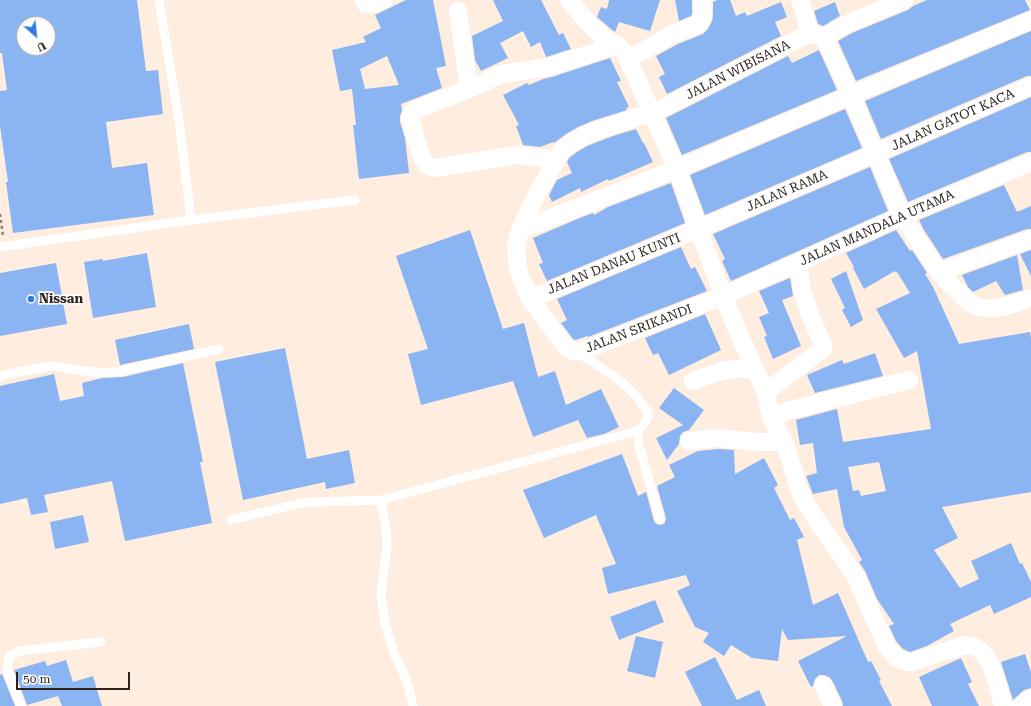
<!DOCTYPE html>
<style>
body{margin:0}
#map{position:relative;width:1031px;height:706px;overflow:hidden;background:#ffede0;font-family:"Roboto Serif",serif}
canvas{display:block}
.north{position:absolute;left:16px;top:16px;width:40px;height:40px;box-sizing:border-box;background:#fefefe;border:1px solid #aaa6a3;border-radius:50%;rotate:153deg;font-size:11px;font-weight:700;line-height:16px;text-align:center;color:#2d231b}
.north::after{content:'';display:block;margin:auto;width:14px;height:18px;background:#3279e6;clip-path:polygon(50% 0,100% 100%,50% 72%,0 100%)}
.scale{position:absolute;left:16px;top:672px;width:114px;height:18px;box-sizing:border-box;border:2px solid #2d231b;border-top:0;padding-left:5px;font-size:12px;line-height:14px;white-space:nowrap;color:#2d231b;-webkit-text-stroke:3px #fefefe;paint-order:stroke}
</style>
<div id="map">
<canvas width="1031" height="706"></canvas>
<div class="north">U</div>
<div class="scale">50 m</div>
</div>
<script>
const g = document.querySelector('canvas').getContext('2d');
g.lineJoin = 'round';
function paint(path, color) { g.fillStyle = color; g.fill(path, 'evenodd'); }
function strokePath(path, color, width, dash) { g.strokeStyle = color; g.lineWidth = width; g.lineCap = dash ? 'butt' : 'round'; g.setLineDash(dash || []); g.stroke(path); }
function label(font, color, halo, rows, align = 'center') {
  g.font = font + ' "Roboto Serif",serif'; g.lineWidth = 3.5; g.setLineDash([]); g.textBaseline = 'middle'; g.strokeStyle = halo; g.fillStyle = color; for (const [text, x, y, turn = 0] of rows) {
    g.save(); g.translate(x, y); g.rotate((+turn || 0) * Math.PI / 180); g.textAlign = isNaN(turn) ? turn : align; if (halo) g.strokeText(text, 0, 0); g.fillText(text, 0, 0); g.restore();
  }
}
const building = new Path2D(`
 M0,0H137L146,71L158,70L163,114L106,122L112,168L147,163L154,215L13,233L6,182H8L0,126V91L7,90L2,53H0ZM24,24H48V48H24Z
 M406,0H433L446,66L436,68L442,88L401,104L402,110L400,116V122L405,138L409,173L359,179L353,125H356L352,89L340,91L332,50L366,42L363,37L381,28L375,15ZM387,56L399,85L365,89L360,69Z
 M493,0H541L559,35L563,33L571,49L546,57L540,42L531,47L523,31L500,43L508,58L481,71L475,60L472,36L503,21Z
 M609,0H660L650,31L619,22L615,32L611,29L597,17L601,7L607,9Z
 M675,0H692V14L691,16L679,21Z
 M717,0H730L736,16L745,12L747,16L781,2L787,17L775,22L781,36L667,94L659,77L665,74L656,56L678,44L703,34L708,29L712,21L713,16V2Z
 M927,0H1025L1030,10L856,81L838,41L852,33L908,10L913,6Z
 M835,2L840,16L823,26L818,24L814,11Z
 M1031,31V76H1027L881,139L865,101Z
 M819,50L837,90L682,155L666,118L788,56L792,63Z
 M610,58L621,81L617,82L629,107L626,108L627,110L592,121L578,127L566,134L554,143L553,142L540,147L523,145L516,126L519,125L503,95L527,83L529,85L543,79L552,77Z
 M1031,97V152H1027L908,202L889,159Z
 M845,109L862,148L705,215L690,175Z
 M636,129L643,143H644L653,162L609,181L608,179L581,192L580,188L552,202L549,195L557,180L572,173L567,162L569,158L577,152L587,146L613,136Z
 M870,167L888,211L731,281L722,261L725,259L713,234Z
 M671,183L685,223L547,281L539,264L543,263L533,238L582,217L593,213L594,215L608,207Z
 M1004,185L1017,212L1031,206V229H1027L943,259L924,230L919,220Z
 M470,230L503,329L524,323L538,377L555,371L566,405L601,389L619,427L604,434L587,438L578,420L533,437L513,381L421,405L408,354L428,349L396,256Z
 M896,230L910,251L912,250L927,273L925,274L933,287L959,344L1030,332L1031,338V492L942,507L958,538L934,550L960,588L979,579L971,561L1011,543L1020,564L1022,563L1031,582V597L994,614L990,605L950,624L954,631L927,646L910,652L903,649L896,641L889,626L894,624L877,599L865,571L859,562L862,560L844,527L837,489L813,494L806,476L817,473L813,443L800,445L796,420L837,409L843,442L931,429L917,351L904,358L876,309L910,293L897,272L896,273L895,271L864,289L853,268L854,267L846,253ZM879,462L886,491L861,496L859,490L853,491L848,467Z
 M681,247L691,269L695,267L707,291L588,337L587,336L576,340L573,339L561,323L567,320L557,299Z
 M1031,250V276L1020,254Z
 M147,253L156,307L93,318L84,262L103,259V261Z
 M1017,255L1023,290L1005,295L996,281L973,292L968,287L962,275Z
 M56,263L67,324L0,336V273Z
 M846,271L863,320L851,327L842,310L845,308L831,279Z
 M790,278L793,296L782,300L801,346L773,359L764,337L767,336L759,317L769,313L759,291Z
 M705,314L721,350L669,375L658,353L653,355L645,338Z
 M189,324L194,349L120,365L115,340Z
 M285,348L307,459L349,450L355,483L326,489L325,482L243,500L215,362Z
 M875,353L883,376L815,393L807,375L842,360L844,364Z
 M183,363L203,462H200L212,523L125,541L112,481L44,495L48,512L31,515L27,498L0,504V386L54,374L60,401L84,396L82,383L102,378L123,377Z
 M674,388L704,410L689,430L683,432L680,436L679,444L667,460L656,438L683,425L659,408Z
 M718,449L734,450L735,474L764,458L778,485L774,488L790,520L794,518L804,537L797,540L813,605L838,593L868,662L871,661L881,680L879,681L892,706H843L842,701L832,680L829,677L824,675H819L815,679L813,686L811,687L798,661L847,636L788,640L782,629L778,661L752,658L731,645L724,656L703,642L709,633L695,627L677,591L690,585L686,575L608,594L602,568L616,564L596,515L544,538L523,490L622,454L638,496L646,492L654,521L656,524L661,525L665,523L666,518L657,486L675,477L669,465L698,451Z
 M83,515L89,542L55,549L50,522Z
 M655,600L664,622L619,640L610,617Z
 M636,636L663,642L655,678L627,671Z
 M1025,654L1031,672V688L1024,690L1013,700L1001,662Z
 M715,657L737,700L759,690L766,706H702L685,672Z
 M961,658L972,682L968,684L979,706H932L919,677Z
 M66,660L73,682L93,676L102,706H62L58,696L27,705L14,670L45,661L47,666Z
 M2,674L15,706H0V675Z`);
const path = new Path2D(`
 M0,214L3,236`);
const lane = new Path2D(`
 M159,0L179,120L191,220
 M0,247L191,220L355,200
 M577,352C599,367 630,383 644,407C646,409 648,413 648,416C648,421 641,427 637,431L639,445L660,519
 M0,377L8,374L52,366C59,366 64,368 71,369C88,372 105,374 122,371L219,349
 M381,500L386,529L387,547L381,594L385,623L395,656L401,667L409,688L413,706
 M231,520L297,504L312,502L381,500L637,431
 M21,706L7,669L9,657L19,651L101,642`);
const street = new Path2D(`
 M364,0L366,4L380,2L384,0
 M569,0C579,13 589,25 601,35C611,44 621,44 627,57L677,169L723,296L744,346L766,392L771,418L784,442L792,465L797,484L804,500L816,519L855,575L887,647L897,658L906,662H912L965,645C968,645 972,646 975,647C996,658 995,687 1004,706
 M800,0L810,33
 M458,11L469,89
 M824,37L810,33L663,108C632,122 585,128 561,151L535,198L520,230L516,246L518,268L521,278L530,299L566,347L572,351H582L723,296L902,216L1031,162
 M824,37L851,95L902,216L939,272L1031,239
 M824,37L847,24L904,0
 M627,57L638,54L673,34L699,24L703,16L702,0
 M556,160L517,155L435,168L428,166L422,158L410,119C411,115 412,112 415,110L469,89L502,74L549,67L617,45
 M520,230L677,169L851,95L1031,20
 M939,272C949,282 964,301 976,306C990,313 1016,303 1031,298
 M530,299C698,230 865,158 1031,86
 M693,381C714,374 735,363 757,372
 M766,392L819,352L823,349V345L809,312L802,290L798,263
 M771,418L787,411L909,380
 M689,441L718,438L757,442H784
 M823,685L833,706
 M1021,706L1031,698`);
const markers = [
 [31,299,4,"#3279e6"]
];
const streetNames = [
 ["JALAN WIBISANA",738,70,-27],
 ["JALAN GATOT KACA",953,120,-24],
 ["JALAN RAMA",787,191,-23],
 ["JALAN MANDALA UTAMA",877,228,-24],
 ["JALAN DANAU KUNTI",614,264,-22],
 ["JALAN SRIKANDI",639,329,-21]
];
const poiNames = [
 ["Nissan",39,299]
];
paint(building, '#8bb4f2');
strokePath(path, '#8d8075', 2.5, [3, 3]);
strokePath(lane, '#fff', 9);
strokePath(street, '#fff', 18);
for (const [x, y, r, color] of markers) { const dot = new Path2D(); dot.arc(x, y, r, 0, 2 * Math.PI); g.fillStyle = color; g.fill(dot); strokePath(dot, '#fefefe', 1.5); }
label('13px', '#2d231b', '#fefefe', streetNames);
label('bold 13px', '#2d231b', '#fefefe', poiNames, 'left');
</script>
